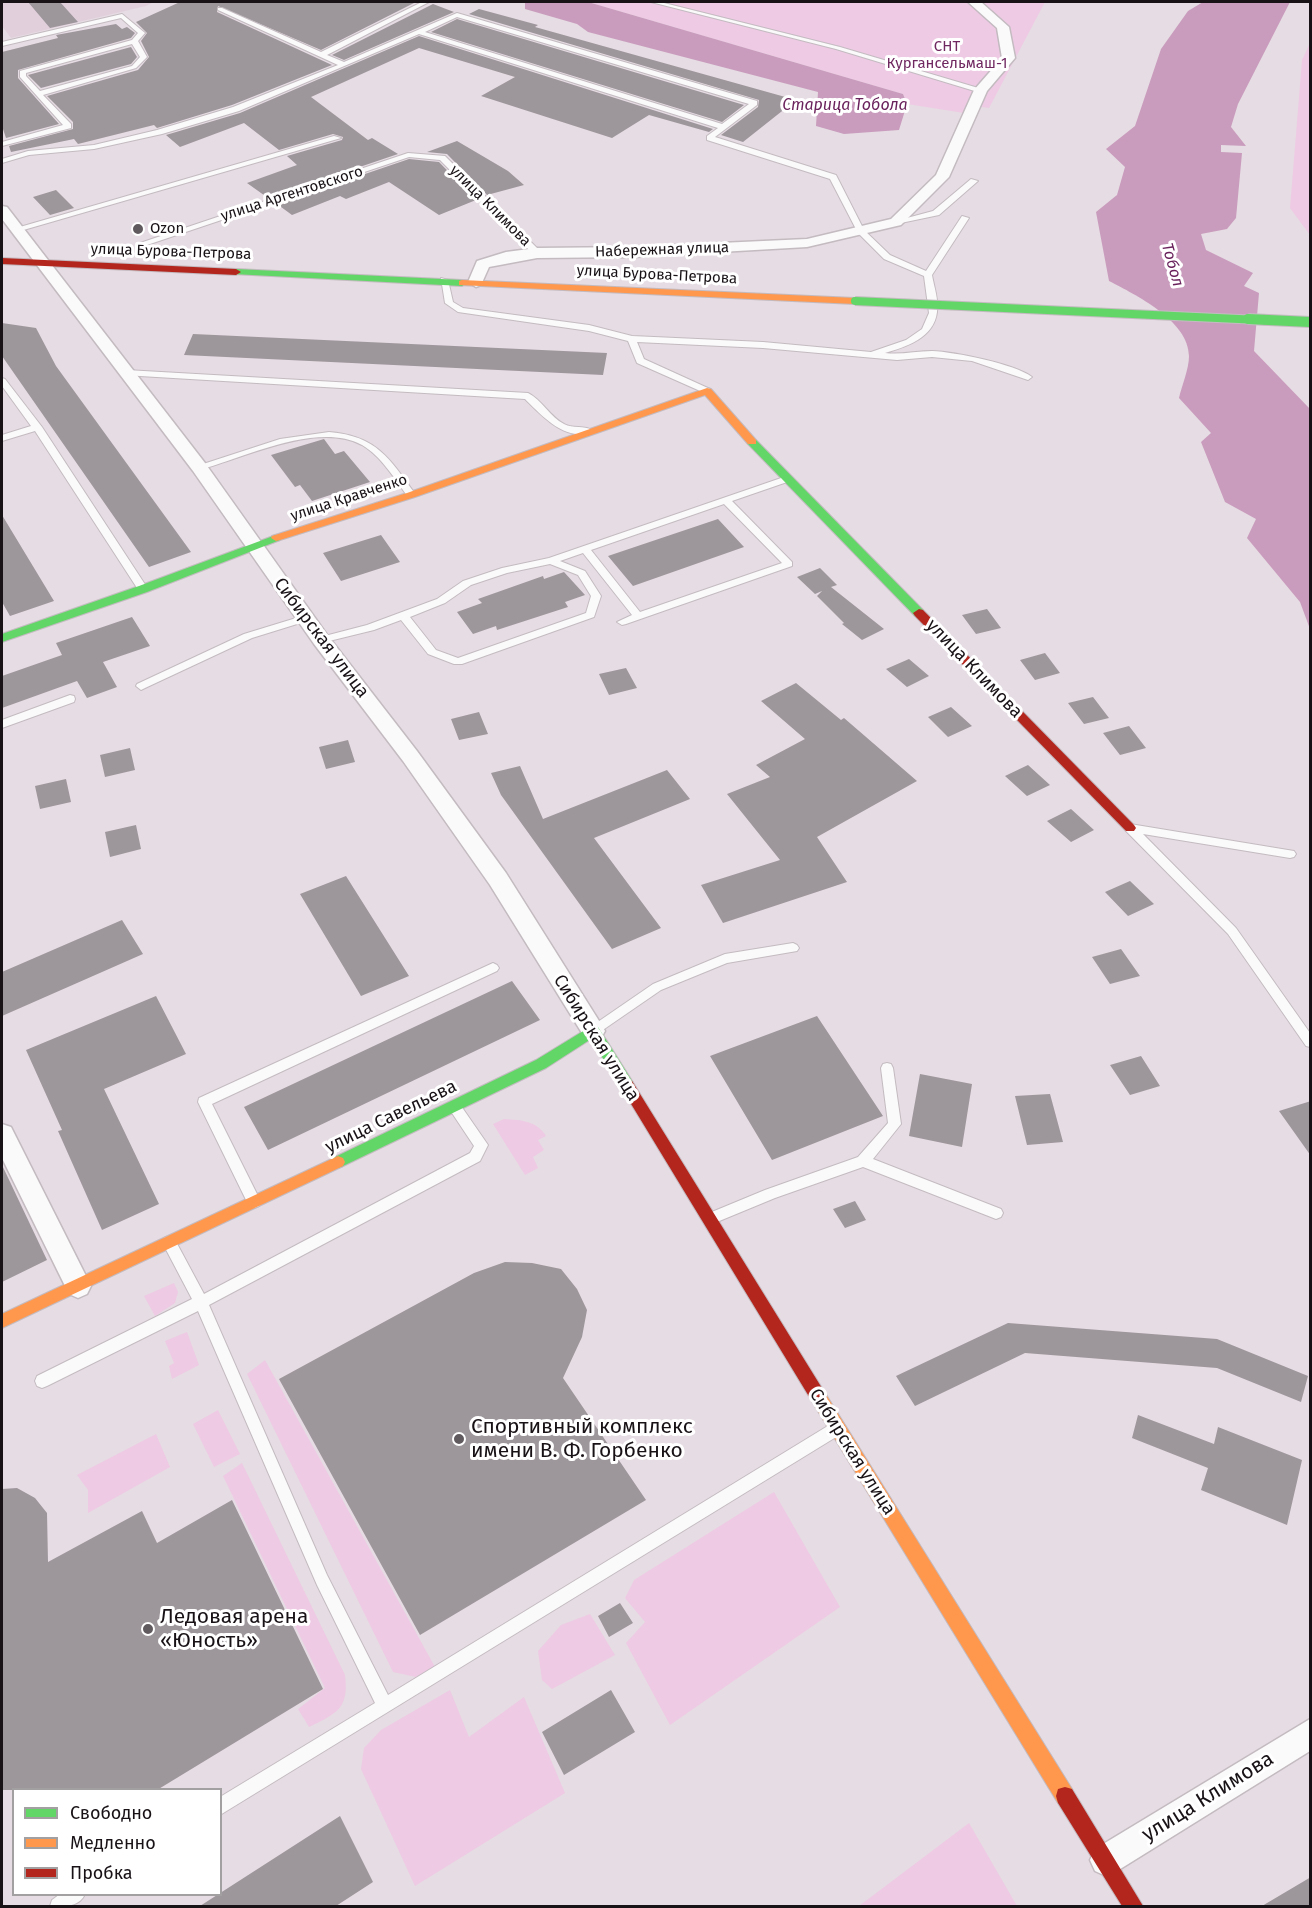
<!DOCTYPE html>
<meta charset="utf-8">
<style>
body{margin:0}
#map{position:relative;width:1312px;height:1908px;overflow:hidden;background:#e6dce3;font-family:"Fira Sans",sans-serif}
canvas{display:block}
.frame{position:absolute;inset:0;border:3px solid #181216;pointer-events:none}
.legend{position:absolute;left:12px;top:1788px;width:210px;height:108px;box-sizing:border-box;background:#fff;border:2px solid #a3a0a2;margin:0;padding:8px 10px;list-style:none;font-size:18px;color:#181216}
.legend li{display:flex;align-items:center;gap:12px;height:30px}
.legend b{width:30px;border:2px solid #a3a0a2}
</style>
<div id="map">
<canvas width="1312" height="1908"></canvas>
<div class="frame"></div>
<ul class="legend">
<li><b style="height:8px;background:#63d668"></b>Свободно</li>
<li><b style="height:8px;background:#ff974d"></b>Медленно</li>
<li><b style="height:8px;background:#b3261e"></b>Пробка</li>
</ul>
</div>
<script>
const g = document.querySelector('canvas').getContext('2d');
g.lineJoin = 'round';
function paint(path, color) { g.fillStyle = color; g.fill(path, 'evenodd'); }
function strokePath(path, color, width, dash) { g.strokeStyle = color; g.lineWidth = width; g.lineCap = dash ? 'butt' : 'round'; g.setLineDash(dash || []); g.stroke(path); }
function label(font, color, halo, rows, align = 'center') {
  g.font = font + ' "Fira Sans",sans-serif'; g.lineWidth = 6; g.setLineDash([]); g.textBaseline = 'middle'; g.strokeStyle = halo; g.fillStyle = color; for (const [text, x, y, turn = 0] of rows) {
    g.save(); g.translate(x, y); g.rotate((+turn || 0) * Math.PI / 180); g.textAlign = isNaN(turn) ? turn : align; if (halo) g.strokeText(text, 0, 0); g.fillText(text, 0, 0); g.restore();
  }
}
const built = new Path2D(`
 M2,2H154L146,6L11,38L2,26Z`);
const green = new Path2D(`
 M588,2H1045L989,108L968,105L964,113L907,104L903,94Z
 M1310,43V235L1290,208L1302,60Z
 M504,1119C521,1120 537,1121 546,1136L538,1140L544,1150L533,1157L538,1168L525,1175L493,1124Z
 M174,1283L178,1292L175,1303L155,1316L144,1296Z
 M187,1332L199,1365L172,1379L169,1366L174,1363L165,1341Z
 M265,1360L435,1667L416,1677L393,1672L247,1374Z
 M218,1410L240,1454L214,1467L193,1424Z
 M156,1434L170,1467L88,1513V1490L77,1475Z
 M242,1463L345,1675C349,1709 337,1713 309,1727L298,1709L325,1688L223,1476Z
 M774,1492L840,1607L670,1725L626,1643L645,1622L625,1598L634,1580Z
 M590,1614L615,1655L552,1689L542,1680L538,1651L561,1625Z
 M450,1690L469,1737L524,1697L565,1793L415,1886L361,1769L364,1748L381,1730Z
 M969,1823L1017,1906H859Z`);
const water = new Path2D(`
 M525,2H588L903,94L907,104L899,130L844,134L816,126L818,92L588,32L577,24L525,9Z
 M1203,2H1290L1238,104L1231,127L1246,146L1221,145V152L1242,153L1236,218L1227,229L1201,234L1206,250L1253,273L1244,286L1259,293L1254,351L1310,409V629L1300,602L1247,538L1256,519L1225,502L1201,442L1211,433L1179,398C1182,385 1189,369 1189,356C1189,321 1136,295 1109,281L1096,212L1117,195L1125,167L1106,149L1135,126L1161,49L1188,11Z`);
const building = new Path2D(`
 M28,2H60L78,22L50,28Z
 M180,2H409L414,3L321,50L218,6L217,12L332,65L232,105L157,128L154,125L78,144L74,139L11,152L9,146L73,129V122L47,96L138,70L149,57L141,41L147,33L136,22Z
 M433,4L454,12L344,60L332,55Z
 M479,9L538,25L535,27L796,100L743,142L721,135L758,107L759,100L469,14Z
 M457,19L744,105L722,122L431,32Z
 M116,24L122,29L127,27L135,33L131,38L18,70V78L59,124L6,138L2,126V52L58,38L56,35Z
 M419,36L713,129L709,132L649,115L612,138L481,96L515,77L419,48L311,97L368,140L372,138L398,154L268,198L247,183L297,165L287,156L342,140L343,137L333,134L279,150L244,123L180,147L166,135L240,113Z
 M131,47L137,57L131,64L41,88L28,75Z
 M457,141L508,171L524,185L487,195L447,154L427,152Z
 M409,159L439,162L476,200L439,215L389,182L346,199L340,196L292,215L277,204Z
 M56,190L74,208L50,215L33,197Z
 M2,323L36,328L56,366L191,552L149,567L2,356Z
 M193,334L607,353L603,375L184,355Z
 M324,439L335,454L344,451L370,482L312,501L300,485L295,487L271,455Z
 M2,515L54,601L10,616L2,602Z
 M718,519L744,547L633,586L608,556Z
 M381,535L400,562L341,581L323,553Z
 M820,568L837,585L831,587L884,629L862,640L842,624L844,623L817,596L822,591L815,594L797,577Z
 M564,572L585,595L565,602L568,607L497,630L496,626L473,634L457,612L482,603L478,599L543,576L544,579Z
 M987,609L1001,628L976,634L962,615Z
 M132,617L150,646L103,662L117,687L87,698L77,681L2,708V676L62,655L56,643Z
 M1045,653L1060,673L1035,680L1020,660Z
 M909,659L929,676L907,687L886,669Z
 M626,668L637,688L609,695L599,674Z
 M796,683L841,720L844,718L917,781L817,837L847,882L723,923L701,885L780,860L727,794L770,777L756,765L805,739L761,701Z
 M1093,697L1109,718L1084,724L1068,703Z
 M951,707L972,726L948,737L928,717Z
 M479,712L488,734L459,740L451,719Z
 M1129,726L1146,748L1120,755L1103,733Z
 M348,740L355,762L326,769L319,747Z
 M130,748L135,770L105,777L100,755Z
 M1028,765L1050,785L1027,796L1005,776Z
 M520,766L543,819L667,770L690,799L594,838L661,928L612,949L501,795L491,773Z
 M66,779L71,802L40,809L35,786Z
 M1071,809L1094,830L1071,842L1047,821Z
 M136,825L141,849L110,857L105,832Z
 M346,876L409,976L361,996L300,894Z
 M1130,881L1154,904L1128,916L1105,892Z
 M122,920L143,954L2,1016V972Z
 M1121,949L1140,976L1110,984L1092,957Z
 M512,981L540,1020L268,1150L244,1107Z
 M156,996L186,1054L104,1089L159,1204L102,1230L58,1131L62,1130L26,1050Z
 M817,1016L883,1116L772,1160L710,1056Z
 M1141,1056L1160,1086L1130,1095L1110,1065Z
 M920,1074L972,1084L962,1147L909,1136Z
 M1050,1094L1063,1142L1027,1145L1015,1096Z
 M1311,1101V1156L1279,1111Z
 M2,1165L47,1260L2,1282Z
 M855,1201L866,1220L845,1228L833,1209Z
 M505,1262L532,1263L561,1269L577,1289L587,1310L582,1337L563,1378L646,1500L420,1635L279,1379L474,1273Z
 M1008,1323L1217,1339L1308,1376L1301,1402L1217,1368L1025,1353L915,1406L896,1376Z
 M1138,1415L1214,1444L1218,1427L1302,1460L1287,1525L1201,1490L1208,1468L1132,1438Z
 M17,1488L35,1498L47,1513L48,1562L142,1511L157,1543L232,1500L323,1689L157,1790H2V1489Z
 M620,1603L633,1623L609,1637L598,1616Z
 M611,1690L635,1732L564,1775L542,1732Z
 M340,1816L373,1882L336,1906H200Z
 M1311,1877V1906H1262Z`);
const lane = new Path2D(`
 M422,2H429L327,55L344,62L457,13L757,101V105L715,137L836,175L864,230L890,255L926,271L962,216L969,218L932,275C934,287 939,300 937,312C934,338 906,347 885,353C901,355 916,351 932,351C955,352 1015,364 1032,377L1028,380L972,361L932,357L897,360L763,348L637,342L644,359L710,389V393L707,394L637,363L628,341L589,331L458,312L445,303L441,278L448,280L453,302L463,308L589,325L632,336L763,342L871,352L906,340L922,329L929,313L924,276L884,259L858,233L830,179L707,140V136L718,128L419,34L239,111L162,134L94,149L29,155L2,163V159L28,151L94,145L157,130L233,107L338,65L218,10V8H222L321,52ZM457,17L749,104L722,124L425,32Z
 M651,2H660L840,47L985,90L978,92L836,49Z
 M122,14L145,33L138,41L147,57L136,68L43,95L71,124V128L2,146V142L63,125L20,77V71L132,40L138,33L121,18L2,46V42ZM132,44L140,57L132,66L40,91L26,76V73Z
 M334,136L341,138L20,231L13,229Z
 M408,153L445,156L540,251V255H534L440,160L409,157L147,245L140,243Z
 M971,179L978,181L939,215L896,224L892,222L933,211Z
 M126,370L528,393C542,400 550,417 564,424C573,429 584,425 592,430C568,445 540,414 525,399L123,375L122,373Z
 M2,378L5,379L42,427L148,589L147,591H139L35,431L2,441V435L31,426L2,386Z
 M329,432C377,436 389,458 416,495L414,497H408C395,479 381,456 362,445C317,421 244,458 199,470L194,467L280,439Z
 M787,476L790,477V481L732,501L792,562V566L626,624L622,625L617,622L632,615L583,553L560,561L585,571L601,596L594,617L462,664H454L428,654L401,620L374,630L321,643L316,640L317,638L367,625L437,599L463,581L502,568L549,558ZM724,504L782,563L640,612L591,550ZM550,564L578,575L591,596L586,613L458,658L436,650L410,617L445,603L471,585L507,573Z
 M306,615L311,618L310,620L252,638L145,688L141,690L136,686L137,684L244,634Z
 M70,695L74,696L75,699L74,702L2,728V720Z
 M1130,824L1294,851L1296,854L1294,857L1290,858L1143,834L1236,928L1310,1033V1047L1306,1046L1228,934L1126,831L1124,828Z
 M793,943L797,945L799,948L797,951L727,963L661,990L597,1034H589L587,1031L589,1028L653,984L725,954Z
 M493,963L497,965L499,968L497,971L212,1104L261,1202L259,1206L254,1208L249,1206L198,1102L199,1098Z
 M887,1063L891,1064L893,1068L901,1124L873,1159L1001,1209L1003,1213L1001,1217L996,1219L991,1217L863,1167L775,1198L712,1224L707,1222L705,1218L707,1214L765,1190L858,1157L888,1123L881,1068L883,1064Z
 M454,1102L459,1103L488,1145L480,1161L209,1305L327,1575L388,1695L831,1424L836,1422L841,1424L843,1429L841,1434L220,1815V1797L375,1703L317,1585L198,1311L47,1386L42,1388L37,1386L35,1381L37,1376L192,1299L162,1242L164,1238L169,1236L174,1238L204,1294L470,1153L474,1146L448,1107L449,1103Z
 M60,1894H85C79,1908 63,1906 50,1906L52,1900Z`);
const street = new Path2D(`
 M968,2H981L1009,27L1015,58L987,91L949,177L901,225L807,247L633,257L537,258L489,267L481,285L476,287L468,282L477,261L506,252L537,248L633,247L807,239L891,219L936,175L974,90L1002,58L997,28Z
 M2,206L7,207L205,463L328,636L417,751L506,873L601,1024L605,1031L601,1038L593,1040L585,1038L490,885L403,761L314,644L193,471L2,219Z
 M2,1124L11,1127L87,1278L91,1286L87,1294L78,1298L69,1294L2,1158Z
 M1310,1719V1751L1117,1871L1106,1876L1095,1871L1090,1860L1095,1849Z`);
const fast = new Path2D(`
 M236,269L462,280L467,283L462,286L233,274L231,272Z
 M752,439L756,440L923,610V616H915L748,444L747,442Z
 M276,535L281,538L280,540L147,592L2,642V634L139,586Z
 M593,1025L598,1027L632,1081L634,1085L632,1089L627,1091L622,1089L591,1039L546,1068L343,1166L338,1168L333,1166L331,1162L333,1158L536,1060Z`);
const slow = new Path2D(`
 M462,280L855,298L860,301L855,304L459,285V281Z
 M707,388L711,389L756,440V444H748L705,395L415,497L280,540L276,541L271,538L272,536L407,493Z
 M338,1156L343,1158L345,1162L343,1166L2,1328V1314Z
 M819,1390L825,1393L1072,1789L1074,1796L1072,1803L1065,1805L1058,1803L813,1403L811,1398L813,1393Z`);
const jam = new Path2D(`
 M2,258L236,269L241,272L236,275L2,264Z
 M919,609L923,610L1134,825L1136,828L1134,831H1126L915,616L913,613Z
 M627,1079L632,1081L825,1393L827,1398L825,1403L819,1406L813,1403L622,1089L620,1085L622,1081Z
 M1065,1787L1072,1789L1143,1906H1122L1058,1803L1056,1796L1058,1789Z`);
const fastBridgeFar1 = new Path2D(`
 M855,301L1281,321`);
const fastBridge = new Path2D(`
 M1248,319L1310,322`);
const markers = [
 [138,229,6,"#60595e"],
 [459,1439,6,"#60595e"],
 [148,1629,6,"#60595e"]
];
const farParknames = [
 ["СНТ",947,47],
 ["Кургансельмаш-1",947,64]
];
const farStreetnames = [
 ["улица Аргентовского",292,194,-18],
 ["улица Климова",490,206,45],
 ["Набережная улица",662,250,-2],
 ["улица Бурова-Петрова",171,252,2],
 ["улица Бурова-Петрова",657,275,3],
 ["улица Кравченко",349,498,-18]
];
const farPoinames = [
 ["Ozon",150,229]
];
const farWaternames = [
 ["Старица Тобола",845,106],
 ["Тобол",1172,265,74]
];
const streetNames = [
 ["Сибирская улица",321,638,53],
 ["улица Климова",974,669,46],
 ["Сибирская улица",596,1038,58],
 ["улица Савельева",391,1117,-26],
 ["Сибирская улица",852,1452,58]
];
const nearPoinames = [
 ["Спортивный комплекс",471,1427],
 ["имени В. Ф. Горбенко",471,1451],
 ["Ледовая арена",160,1617],
 ["«Юность»",160,1641]
];
const nearStreetnames = [
 ["улица Климова",1208,1797,-32]
];
paint(built, '#e1d0dc');
paint(green, '#eecae4');
paint(water, '#c99cbd');
paint(building, '#9d969b');
strokePath(lane, '#c3bbc0', 2);
strokePath(street, '#c3bbc0', 3);
strokePath(fast, '#c3bbc0', 2);
strokePath(slow, '#c3bbc0', 2);
strokePath(jam, '#c3bbc0', 2);
paint(lane, '#fbfafb');
paint(street, '#fbfafb');
paint(fast, '#63d668');
paint(slow, '#ff974d');
paint(jam, '#b3261e');
strokePath(fastBridgeFar1, '#c3bbc0', 10, []);
strokePath(fastBridge, '#c3bbc0', 12, []);
strokePath(fastBridgeFar1, '#63d668', 8);
strokePath(fastBridge, '#63d668', 10);
for (const [x, y, r, color] of markers) { const dot = new Path2D(); dot.arc(x, y, r, 0, 2 * Math.PI); g.fillStyle = color; g.fill(dot); strokePath(dot, '#fff', 2); }
label('15px', '#702861', '#fff', farParknames);
label('15px', '#181216', '#fff', farStreetnames);
label('15px', '#181216', '#fff', farPoinames, 'left');
label('italic 16px', '#6a225c', '#fff', farWaternames);
label('18px', '#181216', '#fff', streetNames);
label('21px', '#181216', '#fff', nearPoinames, 'left');
label('21px', '#181216', '#fff', nearStreetnames);
</script>
